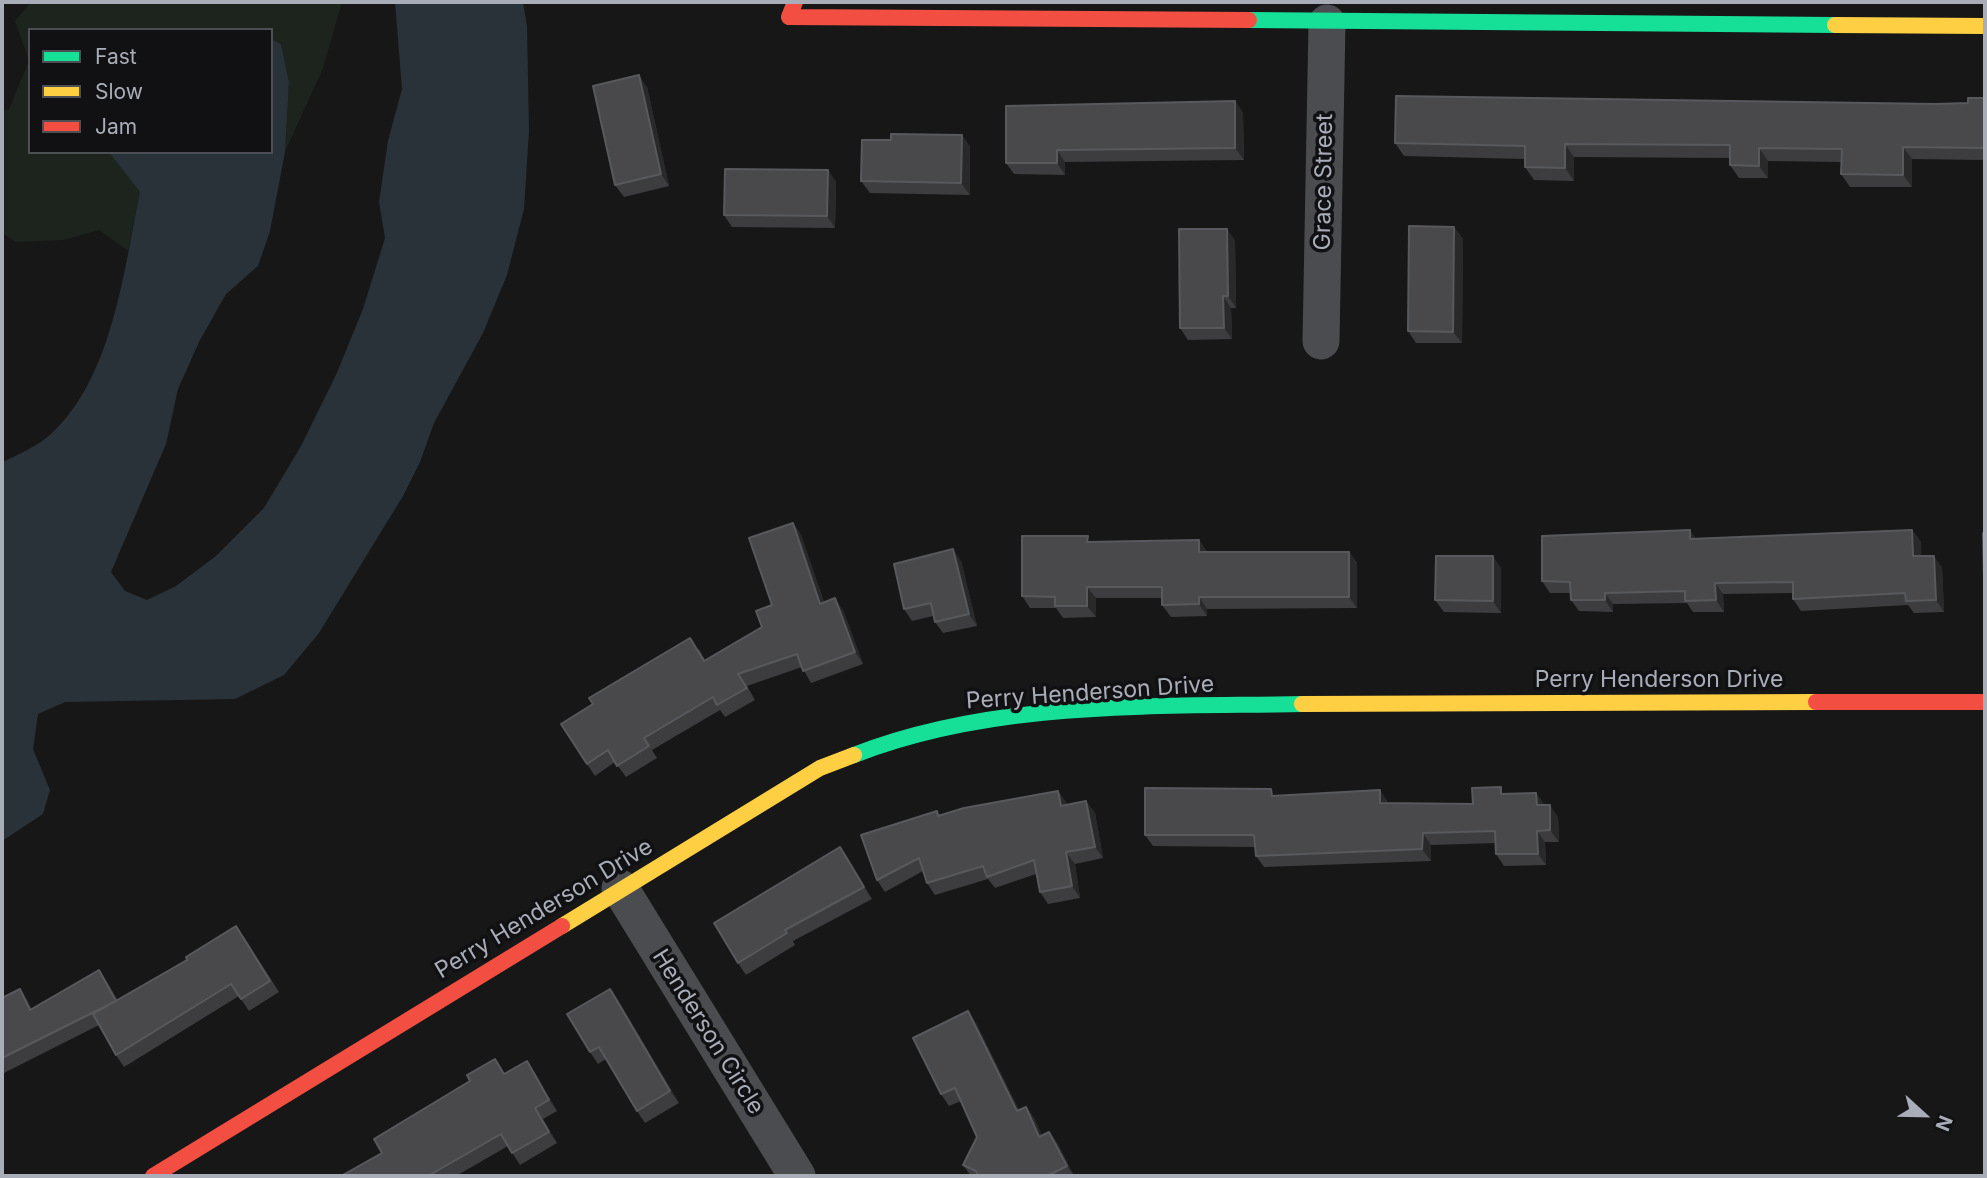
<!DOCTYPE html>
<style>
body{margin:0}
#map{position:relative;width:1987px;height:1178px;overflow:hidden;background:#171717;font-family:Inter,sans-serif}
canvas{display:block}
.frame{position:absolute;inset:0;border:4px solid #a8adb8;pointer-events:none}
.legend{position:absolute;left:28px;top:28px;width:245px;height:126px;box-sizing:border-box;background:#111113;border:2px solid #4d4f55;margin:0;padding:9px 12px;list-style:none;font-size:21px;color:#a8adb8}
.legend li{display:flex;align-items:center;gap:14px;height:35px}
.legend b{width:35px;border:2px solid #4d4f55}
.north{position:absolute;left:1889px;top:1080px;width:70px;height:70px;-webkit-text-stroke:5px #111113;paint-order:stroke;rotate:112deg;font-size:19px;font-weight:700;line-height:28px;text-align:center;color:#a8adb8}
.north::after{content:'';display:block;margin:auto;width:24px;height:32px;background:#a8adb8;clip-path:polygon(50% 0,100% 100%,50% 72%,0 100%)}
</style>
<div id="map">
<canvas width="1987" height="1178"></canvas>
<div class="frame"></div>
<ul class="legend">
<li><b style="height:9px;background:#16e098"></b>Fast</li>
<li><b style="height:9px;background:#ffcf43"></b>Slow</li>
<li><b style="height:9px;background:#f24e42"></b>Jam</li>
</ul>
<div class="north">N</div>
</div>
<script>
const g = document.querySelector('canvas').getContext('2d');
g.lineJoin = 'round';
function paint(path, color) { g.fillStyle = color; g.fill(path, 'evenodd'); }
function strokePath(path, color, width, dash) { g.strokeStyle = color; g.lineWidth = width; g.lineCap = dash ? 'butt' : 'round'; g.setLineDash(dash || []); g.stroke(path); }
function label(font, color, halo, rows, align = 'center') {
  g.font = font + ' Inter,sans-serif'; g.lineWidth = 7; g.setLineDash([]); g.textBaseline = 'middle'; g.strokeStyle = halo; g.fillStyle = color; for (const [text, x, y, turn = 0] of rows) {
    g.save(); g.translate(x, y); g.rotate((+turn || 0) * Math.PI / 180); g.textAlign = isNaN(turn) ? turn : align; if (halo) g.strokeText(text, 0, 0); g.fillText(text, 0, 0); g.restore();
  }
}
const green = new Path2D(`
 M31,2H342L323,68L285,152L289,82L281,44L271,39V30H30V152H109L140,191L128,251L99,230L63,240L16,242L2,233V111L9,109L29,61L15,21Z`);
const water = new Path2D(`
 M395,2H523L527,26L529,131L524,209L507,275L483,333L434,423L420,462L403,496L319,633L284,675L235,699L65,702L38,714L33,749L50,790L43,814L2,841V462C18,455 40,445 53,432C113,375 124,269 140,192L109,152H271V39L281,44L289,82L285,152L270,231L258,266L226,294L199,342L178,389L166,444L111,572L125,591L147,600L176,586L216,556L264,508L301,446L336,375L363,309L385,238L379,202L388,141L402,89Z`);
const street = new Path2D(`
 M1321,341L1327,23
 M620,888L797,1176`);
const fast = new Path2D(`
 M1249,20L1835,25
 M854,755C994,700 1154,707 1302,704`);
const slow = new Path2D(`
 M1835,25L1985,26
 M1302,704L1816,702
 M562,926L820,768L854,755`);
const jam = new Path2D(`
 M795,2L789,17L1249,20
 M1816,702H1985
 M153,1176L562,926`);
const wall = new Path2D(`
 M647,87L669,186L624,197L615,185Z
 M1985,98V160L1912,159V187H1850L1841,174L1842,162L1768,161V178H1739L1730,165V158L1574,157V181L1534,180L1525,167V159L1404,156L1395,143L1936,104L1968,103Z
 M1235,101L1243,113L1244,160L1065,162V175L1014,174L1006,163Z
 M962,135L970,147V195L870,193L861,181Z
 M828,170L836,182L835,228L732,227L724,215Z
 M1454,227L1463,239L1462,343H1416L1408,331Z
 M1235,240L1236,308H1231L1232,339L1188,340L1180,328Z
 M793,523L801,535L824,602L843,610L863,664L811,683L802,667L747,686L755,700L725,717L720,710L652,750L657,758L626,777L615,762L595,776L587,764L699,649L705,660L762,627L772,605Z
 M1690,530L1695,539L1912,530L1921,542V556L1942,567L1944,612L1914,613L1908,605L1801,611L1793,599V593L1723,594L1724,612H1693L1687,603L1613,604V612L1579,611L1571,600L1570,593H1550L1542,581Z
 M1199,540L1207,552H1349L1357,563V608L1207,609V616L1171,617L1162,605V598H1096V617L1063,618L1056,608H1030L1022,596L1092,542Z
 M961,561L977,626L943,633L935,622L933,616L912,621L904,609Z
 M1501,568V613L1444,612L1435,600Z
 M1058,791L1067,805L1086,801L1095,813L1103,858L1075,864L1080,898L1048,904L1040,892L1036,874L995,888L988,879L935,895L927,883L923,871L885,892L877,880L937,811L940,815Z
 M1505,794L1545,805L1558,817L1559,842H1545L1546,865L1504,866L1496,854V843L1431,845V861L1264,867L1256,856L1255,847L1153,846L1145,835L1276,796L1388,803L1473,804Z
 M840,847L872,899L793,941L795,945L746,975L738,963Z
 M244,937L279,992L249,1011L239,996L124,1067L116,1055L99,1025L2,1074V998L20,989L32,1009L107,982L118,1000Z
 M610,989L618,1000L679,1103L645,1123L637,1111L606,1059L598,1064L590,1052Z
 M976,1023L1019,1110L1026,1107L1034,1118L1042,1136L1049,1132L1058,1144L1074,1176H971L963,1165L977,1137L961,1101L949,1106L941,1094Z
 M527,1061L535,1073L557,1111L543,1119L557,1143L520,1165L508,1146L456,1176H341L382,1153L470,1081L505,1074Z`);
const shadedWall = new Path2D(`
 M639,75L647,87L669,186L661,174Z
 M1235,101L1243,113L1244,160L1235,148Z
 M962,135L970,147V195L961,183Z
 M1565,144L1574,157V181L1565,168Z
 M1903,147L1912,159V187L1903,175Z
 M1759,148L1768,161V178L1759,166Z
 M1057,150L1065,162V175L1057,163Z
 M828,170L836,182L835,228L827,216Z
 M1454,227L1463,239L1462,343L1453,332Z
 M1227,229L1235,240L1236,308L1228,296Z
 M1223,296L1231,308L1232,339L1224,328Z
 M793,523L801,535L828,615L820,604Z
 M1690,530L1698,542L1690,539Z
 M1912,530L1921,542L1922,568L1913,556Z
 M1199,540L1207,552H1199Z
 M953,549L961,561L977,626L969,614Z
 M1349,552L1357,563V608L1349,597Z
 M1493,556L1501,568V613L1493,601Z
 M1934,556L1942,567L1944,612L1936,600Z
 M1715,583L1723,594L1724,612L1716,600Z
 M1087,587L1096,598V617L1087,606Z
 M1605,593L1613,604V612L1605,600Z
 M1199,597L1207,609V616L1199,604Z
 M835,598L843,610L863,664L855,652Z
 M1380,790L1388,802V814L1380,803Z
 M1058,791L1067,803L1069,818L1061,806Z
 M1536,793L1545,805H1537Z
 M1086,801L1095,813L1103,858L1095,847Z
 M1550,805L1558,817L1559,842L1550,830Z
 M1537,831L1545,842L1546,865L1538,854Z
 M1423,833L1431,845V861L1422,849Z
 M840,847L848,858L872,899L864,887Z
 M1066,852L1075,864L1080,898L1072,886Z
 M99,970L107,982L125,1012L116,1001Z
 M20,989L28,1001L38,1022L30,1010Z
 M610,989L618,1000L679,1103L670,1091Z
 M968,1011L976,1023L1025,1122L1017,1111Z
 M527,1061L535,1073L557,1111L549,1100Z
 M1026,1107L1034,1118L1048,1149L1039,1137Z
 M535,1108L543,1119L557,1143L549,1132Z
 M1049,1132L1058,1144L1074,1176L1067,1166Z`);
const building = new Path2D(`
 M639,75L661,174L615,185L593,86Z
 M1396,96L1936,104L1968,103V98H1985V148L1903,147V175L1841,174L1842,149L1759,148V166L1730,165V145L1565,144V168L1525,167V146L1395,143Z
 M1235,101V148L1057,150V163H1006V106Z
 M891,134L962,135L961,183L861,181L862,140H891Z
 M725,169L828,170L827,216L724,215Z
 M1409,226L1454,227L1453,332L1408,331Z
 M1179,229H1227L1228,296H1223L1224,328H1180Z
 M793,523L820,604L835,598L855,652L803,671L797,654L738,674L747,688L717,705L713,697L644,738L649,746L617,766L608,750L587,764L561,724L593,704L589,698L690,638L704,661L762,627L756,611L772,605L749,538Z
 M1690,530V539L1912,530L1913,556H1934L1936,600L1906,601L1905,593L1793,599V582L1715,583L1716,600L1685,601V591L1605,593V600H1571L1570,582L1542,581V536Z
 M1983,533H1985V578H1984Z
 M1022,536H1088L1087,542L1199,540V552H1349V597H1199V604L1162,605V587H1087V606H1055V597L1022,596Z
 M953,549L969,614L935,622L931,603L904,609L894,564Z
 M1436,556H1493V601L1435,600Z
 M1501,787V794L1536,793L1537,805H1550V830L1537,831L1538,854H1496L1495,831L1423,833L1422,849L1256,856L1254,835H1145V788L1271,789L1272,796L1380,790V803L1473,804L1472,788Z
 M1058,791L1061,806L1086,801L1095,847L1066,852L1072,886L1040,892L1034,860L987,877L983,866L927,883L919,858L877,880L861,835L937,811L938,816L964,808Z
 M840,847L864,887L785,930L787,933L738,963L714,923Z
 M236,926L270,981L241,999L231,984L116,1055L93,1014L187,960L186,957Z
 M99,970L116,1001L2,1058V998L20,989L30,1010Z
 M610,989L670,1091L637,1111L599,1047L590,1052L567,1014Z
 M968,1011L1017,1111L1026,1107L1039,1137L1049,1132L1067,1166L1047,1176H978L976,1171L963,1165L977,1137L955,1088L941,1094L913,1038Z
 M495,1059L504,1074L527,1061L549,1100L535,1108L549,1132L512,1153L501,1134L428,1176H341L382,1153L374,1139L470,1081L467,1075Z`);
const streetNames = [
 ["Grace Street",1324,182,-89],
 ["Perry Henderson Drive",1659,680],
 ["Perry Henderson Drive",1090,693,-4],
 ["Perry Henderson Drive",544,909,-31],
 ["Henderson Circle",708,1032,58]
];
paint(green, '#1d241e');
paint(water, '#2a3239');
strokePath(street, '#4b4c50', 37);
strokePath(fast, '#16e098', 16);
strokePath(slow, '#ffcf43', 16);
strokePath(jam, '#f24e42', 16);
paint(wall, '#3d3d3f');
paint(shadedWall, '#29292a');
paint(building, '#49494c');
strokePath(building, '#58595d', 2);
label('23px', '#a8adb8', '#111113', streetNames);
</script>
